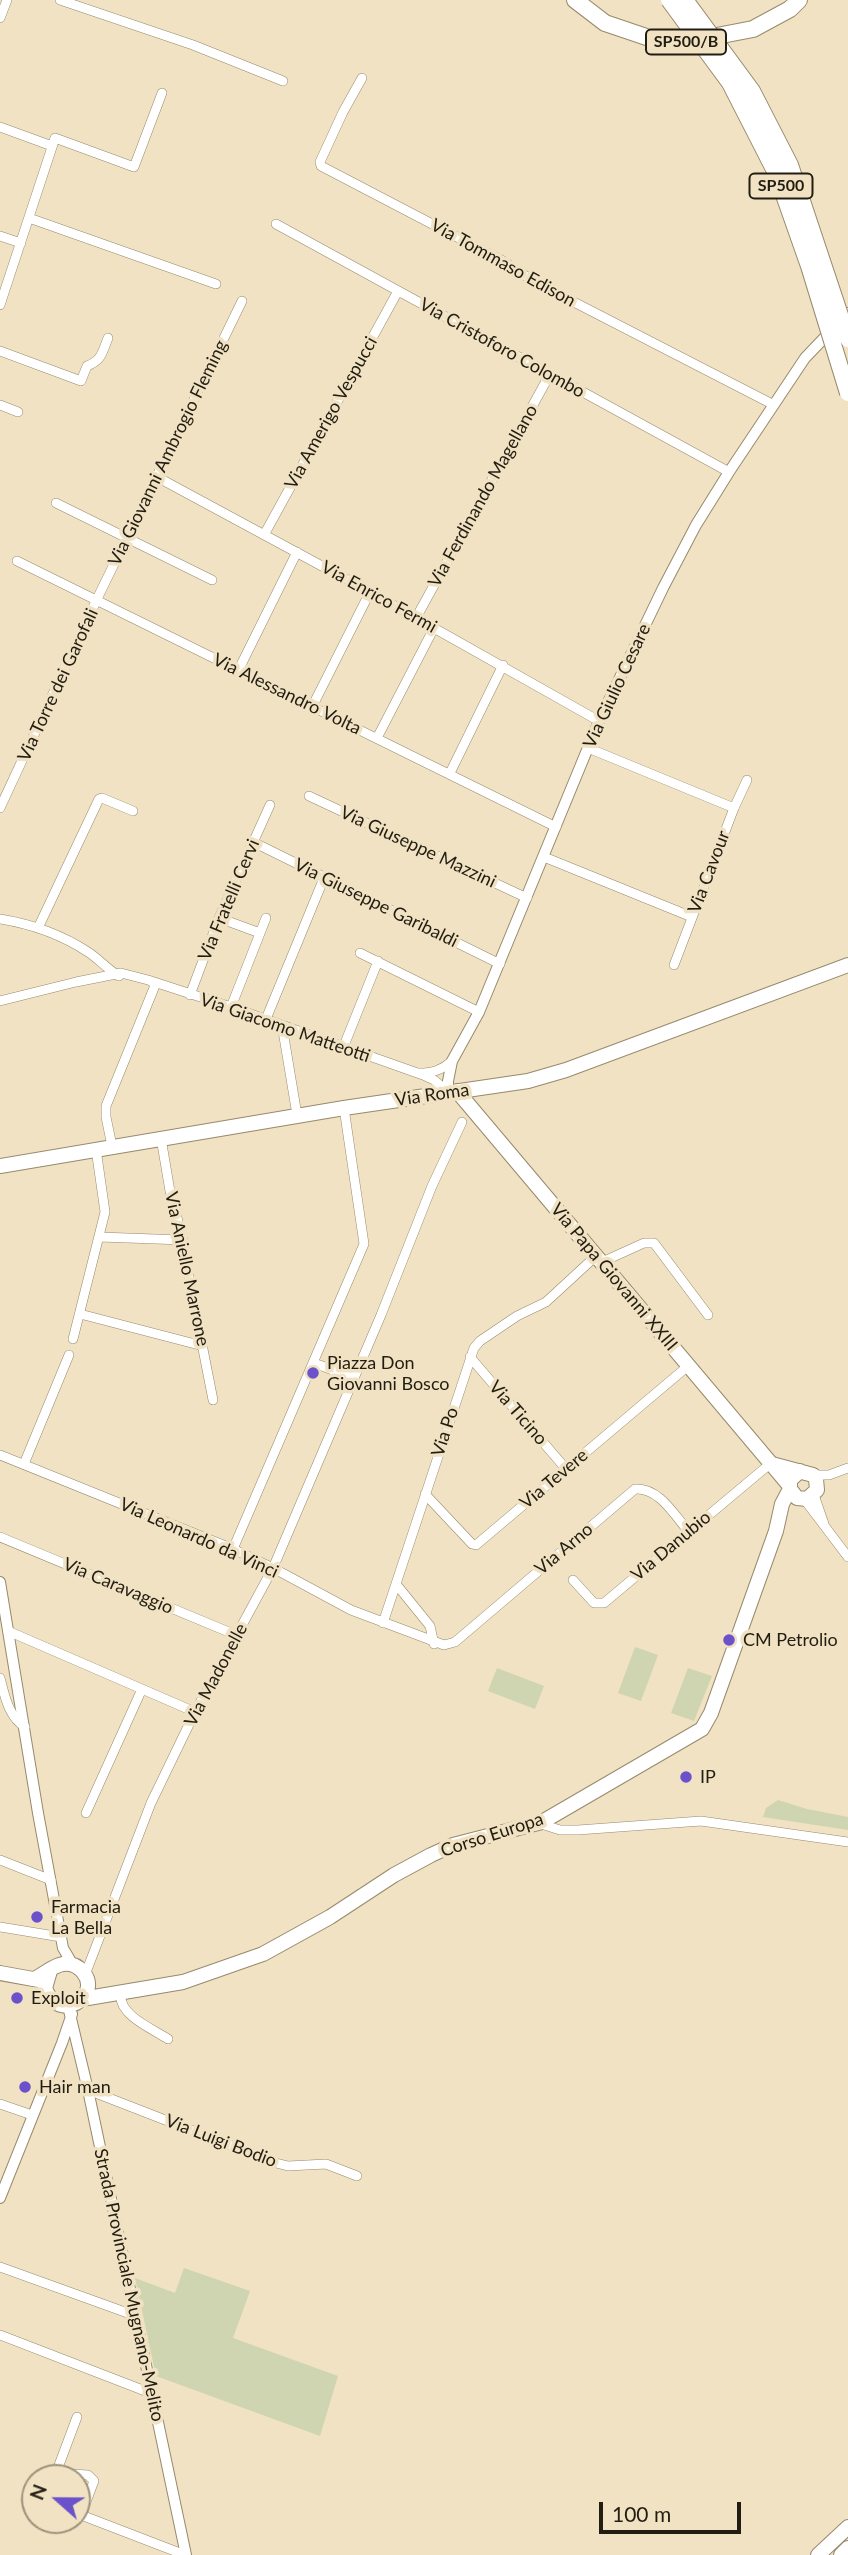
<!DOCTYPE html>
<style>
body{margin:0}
#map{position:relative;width:848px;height:2555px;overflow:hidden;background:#f0e2c2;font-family:Lato,sans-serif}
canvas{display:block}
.north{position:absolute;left:21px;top:2464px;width:70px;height:70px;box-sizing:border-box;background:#f0e2c2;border:2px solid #9e937c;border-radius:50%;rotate:291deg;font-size:19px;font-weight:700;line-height:28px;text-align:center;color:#221d12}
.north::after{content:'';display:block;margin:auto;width:24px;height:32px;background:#6b51ca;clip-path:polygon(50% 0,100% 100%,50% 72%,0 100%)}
.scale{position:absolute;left:599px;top:2502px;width:142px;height:32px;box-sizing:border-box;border:4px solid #221d12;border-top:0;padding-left:9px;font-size:21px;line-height:24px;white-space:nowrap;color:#221d12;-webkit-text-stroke:5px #f0e2c2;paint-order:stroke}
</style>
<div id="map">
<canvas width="848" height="2555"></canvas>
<div class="north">N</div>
<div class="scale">100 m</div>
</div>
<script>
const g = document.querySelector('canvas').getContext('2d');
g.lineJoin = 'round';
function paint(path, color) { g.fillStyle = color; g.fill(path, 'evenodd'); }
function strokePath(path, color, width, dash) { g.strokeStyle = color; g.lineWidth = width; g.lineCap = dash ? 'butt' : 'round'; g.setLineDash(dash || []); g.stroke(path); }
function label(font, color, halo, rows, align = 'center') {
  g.font = font + ' Lato,sans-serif'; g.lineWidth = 7; g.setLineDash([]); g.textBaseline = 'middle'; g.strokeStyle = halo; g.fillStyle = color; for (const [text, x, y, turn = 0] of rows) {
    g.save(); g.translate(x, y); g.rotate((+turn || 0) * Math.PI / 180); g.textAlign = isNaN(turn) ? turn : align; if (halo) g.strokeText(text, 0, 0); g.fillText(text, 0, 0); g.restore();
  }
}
const green = new Path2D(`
 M635,1647L658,1655L641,1701L618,1693Z
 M497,1668L544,1686L535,1709L488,1691Z
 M688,1668L712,1676L694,1721L671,1713Z
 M778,1800L807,1809L848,1817V1830L763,1817L766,1808Z
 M184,2268L250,2291L233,2338L338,2376L320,2436L156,2376L135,2278L175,2293Z`);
const minor = new Path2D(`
 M60,0L193,45L283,81
 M0,18L7,0
 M362,78L343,112L320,162L321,166L503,261L535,282L774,405
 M0,127L52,146
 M29,218L216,284
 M276,224L729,472
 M0,236L21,243
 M0,305L55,138L134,167L162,93
 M0,351L81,381L87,366C102,360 102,353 108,338
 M0,405L18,412
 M157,477L370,592L599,721
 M56,503L212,580
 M264,535L398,291
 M17,561L556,827
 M416,618L550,374
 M238,671L297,552
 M312,707L370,592
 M377,738L434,628
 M588,748L734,808
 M450,773L503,665
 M309,796L527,898
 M0,808L97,599L242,301
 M253,842L500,964
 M544,857L692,917
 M219,918L260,933
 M0,919C31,924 62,935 88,952C99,959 108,970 119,976
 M38,928L99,799L102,798L133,811
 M360,953L479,1012
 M674,965L734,808L747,780
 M190,995L219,918L270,805
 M0,1001L76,982L121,973L148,980L231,1007L423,1075L434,1080L448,1092
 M231,1007L266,918
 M266,1019L324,878
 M282,1025L297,1115
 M343,1048L378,961
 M419,1073C433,1073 442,1070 452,1061
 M161,1138L173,1209L176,1212L213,1400
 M112,1146L106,1117V1106L156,983H153
 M100,1237L183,1240
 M602,1262L644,1243H654L708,1315
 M80,1314L203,1346
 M73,1339L105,1212L96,1149
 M470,1357L566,1469
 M314,1363L354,1378
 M0,1455L233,1549L273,1568L351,1610L444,1645L455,1642L635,1489C659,1487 675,1516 689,1532
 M24,1464L69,1355
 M813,1475H829L848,1468
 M425,1494L472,1544L476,1545L688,1366
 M814,1495L824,1524
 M804,1499L848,1557
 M0,1537L236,1635
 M233,1549L364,1244L344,1108
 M573,1580L594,1603H604L771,1463
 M396,1584L430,1626L434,1644
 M383,1623L474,1348L480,1341L517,1316L546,1302L597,1255
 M8,1631L195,1712
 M0,1678C5,1696 8,1716 25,1727
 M86,1813L142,1689
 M538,1823L560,1830H578L701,1821L848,1842
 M0,1860L51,1880
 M0,1927L61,1937
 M85,1975L151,1803L195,1712L273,1568L381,1315L432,1186L462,1122
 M121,1994C118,2015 153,2029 168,2039
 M88,2090L276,2163L288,2166L326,2164L357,2176
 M0,2104L32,2115
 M0,2267L136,2316
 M0,2335L153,2394
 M77,2417L56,2473L88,2475L94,2481L81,2515L185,2555`);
const tertiary = new Path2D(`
 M448,1092V1081L452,1061L479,1012L599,721L663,588L696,525L729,472L805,358L848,313
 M0,1582L38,1813L63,1948L73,1965
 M68,2006L88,2090L186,2555
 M0,2198L62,2043L72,2014`);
const primary = new Path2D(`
 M457,1091L789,1485
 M0,1166L344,1108L528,1081L566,1070L848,965
 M772,1464L813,1475L816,1479L817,1490L807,1499L797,1498L790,1489V1480L800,1471
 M0,1973L44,1981
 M34,1979C43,1975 54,1965 63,1964C71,1963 78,1966 83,1972C103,1996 58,2025 45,1988L50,1971
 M82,1999L183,1982L263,1954L330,1917L394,1875L431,1855L453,1845L542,1822L702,1729L711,1713L776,1531L782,1504L790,1489
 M818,2555L848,2527
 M841,2555L848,2548`);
const trunk = new Path2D(`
 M575,0L605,23L670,45L753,29L790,9L799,0`);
const trunkBridge = new Path2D(`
 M669,0L730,83L777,175L809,266L848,393
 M685,0L752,91L790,165L848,339`);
const markers = [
 [313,1373,7,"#6b51ca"],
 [729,1640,7,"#6b51ca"],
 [686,1777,7,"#6b51ca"],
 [37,1917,7,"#6b51ca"],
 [17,1998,7,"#6b51ca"],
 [25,2087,7,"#6b51ca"]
];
const shields = [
 [686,42,80],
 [781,186,63]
];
const shieldNames = [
 ["SP500/B",686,42],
 ["SP500",781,186]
];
const streetNames = [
 ["Via Tommaso Edison",503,263,29],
 ["Via Cristoforo Colombo",502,348,29],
 ["Via Amerigo Vespucci",331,413,-61],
 ["Via Giovanni Ambrogio Fleming",168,453,-64],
 ["Via Ferdinando Magellano",483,496,-61],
 ["Via Enrico Fermi",379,597,29],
 ["Via Torre dei Garofali",58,685,-65],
 ["Via Giulio Cesare",617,686,-65],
 ["Via Alessandro Volta",287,694,26],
 ["Via Giuseppe Mazzini",418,847,25],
 ["Via Cavour",709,872,-69],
 ["Via Fratelli Cervi",229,900,-67],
 ["Via Giuseppe Garibaldi",376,903,26],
 ["Via Giacomo Matteotti",285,1028,19],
 ["Via Roma",432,1095,-8],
 ["Via Aniello Marrone",187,1269,78],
 ["Via Papa Giovanni XXIII",614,1277,50],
 ["Via Ticino",518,1413,49],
 ["Via Po",445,1432,-72],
 ["Via Tevere",554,1479,-40],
 ["Via Leonardo da Vinci",199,1538,24],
 ["Via Danubio",671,1546,-40],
 ["Via Arno",564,1549,-40],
 ["Via Caravaggio",118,1586,23],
 ["Via Madonelle",216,1675,-62],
 ["Corso Europa",492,1835,-18],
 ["Via Luigi Bodio",221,2141,21],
 ["Strada Provinciale Mugnano-Melito",129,2285,78]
];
const poiNames = [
 ["Piazza Don",327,1363],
 ["Giovanni Bosco",327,1384],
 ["CM Petrolio",743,1640],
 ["IP",700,1777],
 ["Farmacia",51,1907],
 ["La Bella",51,1928],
 ["Exploit",31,1998],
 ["Hair man",39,2087]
];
paint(green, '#cfd5b0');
strokePath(minor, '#978a6c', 10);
strokePath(tertiary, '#978a6c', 12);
strokePath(primary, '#978a6c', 16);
strokePath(trunk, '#978a6c', 18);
strokePath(minor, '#fff', 9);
strokePath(tertiary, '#fff', 10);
strokePath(primary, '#fff', 14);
strokePath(trunk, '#fff', 16);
strokePath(trunkBridge, '#978a6c', 18, []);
strokePath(trunkBridge, '#fff', 16);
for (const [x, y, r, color] of markers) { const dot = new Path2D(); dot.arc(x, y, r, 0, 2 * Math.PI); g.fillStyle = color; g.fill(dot); strokePath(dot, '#f0e2c2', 2.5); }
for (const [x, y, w] of shields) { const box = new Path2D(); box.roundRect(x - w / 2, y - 12.5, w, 25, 5); g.fillStyle = '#f0e2c2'; g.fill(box); strokePath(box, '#221d12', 2); }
label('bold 16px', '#221d12', null, shieldNames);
label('18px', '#221d12', '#f0e2c2', streetNames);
label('18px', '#221d12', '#f0e2c2', poiNames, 'left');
</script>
